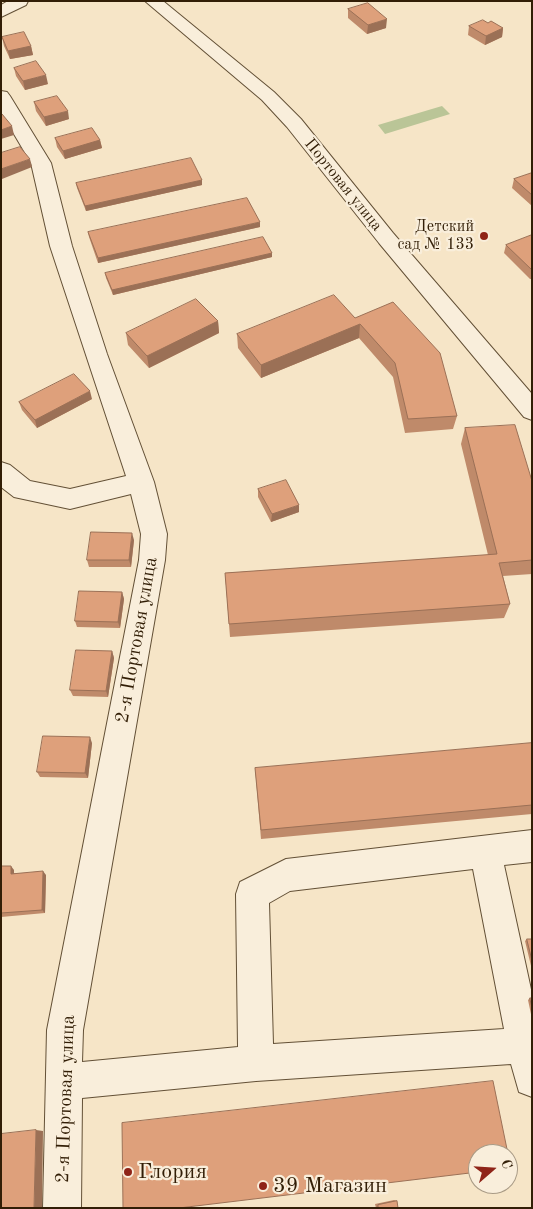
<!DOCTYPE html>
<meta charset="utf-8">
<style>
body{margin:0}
#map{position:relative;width:533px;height:1209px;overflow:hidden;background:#f6e5c7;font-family:"Old Standard TT",serif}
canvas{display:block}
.frame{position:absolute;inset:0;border:2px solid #321e06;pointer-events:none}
.north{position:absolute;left:468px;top:1144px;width:50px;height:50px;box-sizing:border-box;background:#f9eedb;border:1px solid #a99b86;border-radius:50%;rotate:71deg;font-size:14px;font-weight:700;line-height:20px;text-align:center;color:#321e06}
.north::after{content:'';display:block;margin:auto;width:18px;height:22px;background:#8f2418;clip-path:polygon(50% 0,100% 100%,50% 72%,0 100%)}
</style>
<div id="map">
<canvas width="533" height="1209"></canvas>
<div class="frame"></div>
<div class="north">С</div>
</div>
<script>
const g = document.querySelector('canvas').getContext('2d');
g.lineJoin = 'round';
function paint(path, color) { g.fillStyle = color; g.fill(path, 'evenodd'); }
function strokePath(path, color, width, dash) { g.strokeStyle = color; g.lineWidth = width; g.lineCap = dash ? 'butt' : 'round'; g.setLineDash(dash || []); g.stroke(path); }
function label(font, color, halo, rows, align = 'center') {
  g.font = font + ' "Old Standard TT",serif'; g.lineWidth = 4.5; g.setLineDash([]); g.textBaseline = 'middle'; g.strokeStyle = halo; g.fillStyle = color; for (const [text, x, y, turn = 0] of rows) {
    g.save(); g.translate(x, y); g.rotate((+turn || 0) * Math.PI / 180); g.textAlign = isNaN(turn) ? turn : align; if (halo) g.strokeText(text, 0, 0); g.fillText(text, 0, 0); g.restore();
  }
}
const green = new Path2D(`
 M442,106L450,114L385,134L378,125Z`);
const minor = new Path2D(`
 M8,1H28L26,5L1,17V5Z
 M145,1H163L274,92L301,119L393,233L532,394V420L524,417L379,243L287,127L262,100Z
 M1,91L7,92L10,96L51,163L72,246L107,354L154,482L167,534L165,560L83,1030L82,1062L238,1047L236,894L240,882L286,859L532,830V862L504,865L532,994V1097L519,1092L511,1064L256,1081L82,1098L81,1208H43L47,1030L139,560L141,534L131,494L70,509L14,497L1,487V462L10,465L30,481L70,489L126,476L50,246L31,163L1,112ZM473,869L504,1029L273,1044L269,903L290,891Z`);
const wall = new Path2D(`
 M348,9L386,28L367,34L348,18Z
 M488,23L503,28L502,37L485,45L468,35L469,26Z
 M2,37L31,46L33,55L10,59L4,46Z
 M14,68L48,84L25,90L16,76Z
 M34,102L69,119L46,126L36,111Z
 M55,138L100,140L102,148L65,159L57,147Z
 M532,173V206L512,188L514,179Z
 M202,180V185L86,211L77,188L76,183Z
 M260,227L98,263L89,237L88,232Z
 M532,235V279H530L504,253L506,245Z
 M272,253V257L113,295L106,278L105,273Z
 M355,318L457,416L453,429L405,433L393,377L359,338L261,378L238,348L237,334Z
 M218,321L219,333L149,368L128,345L126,333Z
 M92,399L37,428L22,410L19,402Z
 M465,428L532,481V574L503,576L510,604L504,618L230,637L225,573L488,555L461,444Z
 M258,489L299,512L271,522L258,497Z
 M134,540L131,567H89L87,560Z
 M122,592L124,599L120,628L77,627L75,621Z
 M112,651L114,658L108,697L73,696L70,690Z
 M92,743L88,778L40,777L37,772Z
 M532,743V814L261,839L255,768Z
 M1,866L14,870V873L46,875L45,913L1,917Z
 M527,939H532V970L525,941Z
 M530,998H532V1019L528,1000Z
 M394,1200L397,1201L398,1208H376L375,1204Z`);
const shadedWall = new Path2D(`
 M387,19L386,28L367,34L368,25Z
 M503,28L502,37L485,45L486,36Z
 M31,46L33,55L10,59L8,51Z
 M46,75L48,84L25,90L23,81Z
 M68,111L69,119L46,126L44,117Z
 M12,126L14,135L1,139V130Z
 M100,140L102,148L65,159L63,151Z
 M30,159L32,167L2,179L1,169Z
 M202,180V185L86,211L85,206Z
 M260,222V227L98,263V258Z
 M272,253V257L113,295L112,290Z
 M218,321L219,333L149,368L147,356Z
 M360,324L359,338L261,378V365Z
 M90,391L92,399L37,428L35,420Z
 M299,505V512L271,522L272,514Z
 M132,533L134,540L131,567L129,560Z
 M122,592L124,599L120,628L118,622Z
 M112,651L114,658L108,697L106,691Z
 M90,737L92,743L88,778L85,773Z
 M11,866L14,870V878L11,874Z
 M43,871L46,875L45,913L42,910Z
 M36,1130L43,1131L42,1208H34Z`);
const building = new Path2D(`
 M368,3L387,19L368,25L348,9Z
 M483,20L488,23L491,21L503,28L486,36L469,26Z
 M24,32L31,46L8,51L2,37Z
 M36,61L46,75L23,81L14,68Z
 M57,96L68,111L44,117L34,102Z
 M1,114H2L12,126L1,130Z
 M92,128L100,140L63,151L55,138Z
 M20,147L30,159L1,169V153Z
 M191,158L202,180L85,206L76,183Z
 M532,173V195L514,179Z
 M247,198L260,222L98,258L88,232Z
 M532,235V270L506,245Z
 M263,237L272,253L112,290L105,273Z
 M334,295L355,318L393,302L440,353L457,416L408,419L395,363L360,324L261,365L237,334Z
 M196,299L218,321L147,356L126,333Z
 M74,374L90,391L35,420L19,402Z
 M515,425L532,481V560L499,563L510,604L229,624L225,573L497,554L465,428Z
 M286,480L299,505L272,514L258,489Z
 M91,532L132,533L129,560H87Z
 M79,591L122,592L118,622L75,621Z
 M76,650L112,651L106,691L70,690Z
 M43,736L90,737L85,773L37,772Z
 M532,743V805L261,830L255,768Z
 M1,866H11V874L43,871L42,910L1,913Z
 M527,939H532V960Z
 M530,998H532V1007Z
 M493,1081L508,1154H478V1172L179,1208H123L122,1123Z
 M36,1130L34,1208H1V1134Z
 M508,1156L510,1168H508Z
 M397,1201L398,1208H378V1205Z`);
const markers = [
 [484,236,5,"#8f2418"],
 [128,1172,5,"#8f2418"],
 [263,1186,5,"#8f2418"]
];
const farStreetnames = [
 ["Портовая улица",343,185,51]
];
const farPoinames = [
 ["Детский",474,227],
 ["сад № 133",474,245]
];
const streetNames = [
 ["2-я Портовая улица",137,640,-80],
 ["2-я Портовая улица",66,1099,-88]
];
const nearPoinames = [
 ["Глория",138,1172],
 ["39 Магазин",273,1186]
];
paint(green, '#bac597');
strokePath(minor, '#635036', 2);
paint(minor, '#f9eedb');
paint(wall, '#bf8a6a');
paint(shadedWall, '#9b7056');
paint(building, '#dea07b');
strokePath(building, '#9b7056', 1);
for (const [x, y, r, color] of markers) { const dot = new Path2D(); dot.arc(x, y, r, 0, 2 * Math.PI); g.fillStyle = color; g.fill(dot); strokePath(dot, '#f9eedb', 2); }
label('16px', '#321e06', '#f9eedb', farStreetnames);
label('16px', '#321e06', '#f9eedb', farPoinames, 'right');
label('19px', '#321e06', '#f9eedb', streetNames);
label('22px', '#321e06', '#f9eedb', nearPoinames, 'left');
</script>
